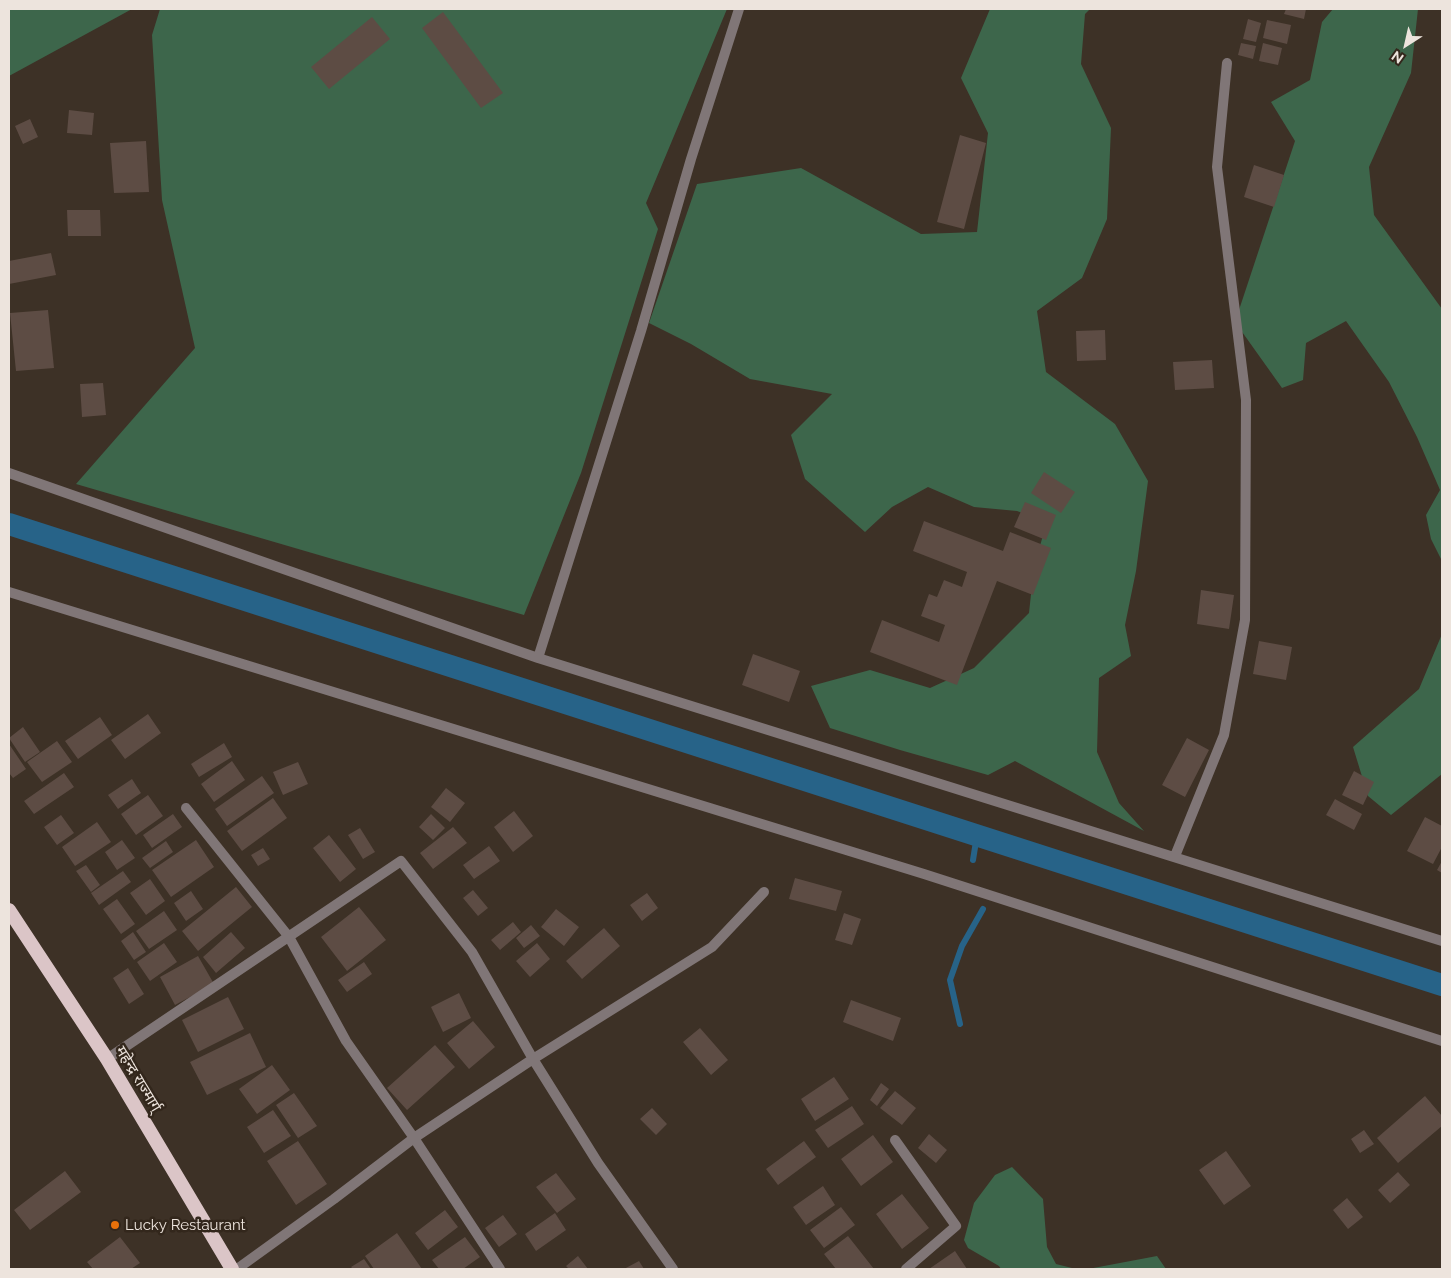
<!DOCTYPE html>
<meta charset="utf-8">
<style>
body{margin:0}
#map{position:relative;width:1451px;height:1278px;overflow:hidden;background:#3d3126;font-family:Raleway,sans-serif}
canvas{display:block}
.frame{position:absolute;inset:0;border:10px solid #ede4dd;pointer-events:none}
.north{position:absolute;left:1381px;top:20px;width:50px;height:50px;-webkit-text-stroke:4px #33271c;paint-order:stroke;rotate:215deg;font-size:14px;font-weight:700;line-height:20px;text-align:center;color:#ede4dd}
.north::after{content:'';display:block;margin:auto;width:18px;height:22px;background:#ede4dd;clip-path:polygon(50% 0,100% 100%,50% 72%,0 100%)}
</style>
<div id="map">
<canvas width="1451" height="1278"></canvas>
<div class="frame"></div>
<div class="north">N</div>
</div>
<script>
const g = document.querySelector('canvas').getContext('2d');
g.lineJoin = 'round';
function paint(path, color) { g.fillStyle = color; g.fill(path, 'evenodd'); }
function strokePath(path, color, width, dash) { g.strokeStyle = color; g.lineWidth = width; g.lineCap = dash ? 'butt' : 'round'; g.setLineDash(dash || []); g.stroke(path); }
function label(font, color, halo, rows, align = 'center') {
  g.font = font + ' Raleway,"Noto Sans Devanagari",sans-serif'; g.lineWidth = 5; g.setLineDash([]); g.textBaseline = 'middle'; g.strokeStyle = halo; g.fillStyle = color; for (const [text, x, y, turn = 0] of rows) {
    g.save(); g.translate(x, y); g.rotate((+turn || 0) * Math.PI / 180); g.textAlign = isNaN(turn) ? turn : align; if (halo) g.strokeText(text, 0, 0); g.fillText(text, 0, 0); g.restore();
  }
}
const green = new Path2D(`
 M9,9H132L9,76Z
 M160,9H727L646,203L658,229L581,473L524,615L76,484L195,348L162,200L152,35Z
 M990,9H1090L1085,14L1081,64L1111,128L1107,219L1082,278L1037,311L1046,372L1115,424L1148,481L1136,571L1125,625L1131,656L1099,678L1097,752L1119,803L1144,831L1015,761L988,775L900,750L830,728L811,686L870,670L930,688L974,668L1029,613L1034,566L1047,522L1017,511L974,507L928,487L892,507L865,532L805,479L791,435L832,394L750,379L691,344L649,323L697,184L801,168L921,234L977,232L988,133L961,78Z
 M1333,9H1418L1411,73L1369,167L1374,215L1442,309V561L1431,539L1426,515L1440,490L1417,437L1389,382L1346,321L1306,343L1303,380L1282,388L1235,322L1295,141L1271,102L1310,80L1322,22Z
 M1442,634V774L1391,815L1368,796L1353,747L1419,689Z
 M1012,1167L1043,1199L1047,1247L1056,1264L1076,1269H1001L999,1266L968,1248L964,1240L974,1203L995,1175Z
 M1157,1256L1166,1269H1088Z`);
const stream = new Path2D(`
 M973,860L977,835
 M960,1024L950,980L962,946L983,909`);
const canal = new Path2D(`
 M9,524L1442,985`);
const building = new Path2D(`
 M1286,9H1306L1304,19L1284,14Z
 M443,12L503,93L481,108L422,28Z
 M372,17L390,39L329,89L311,67Z
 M1248,19L1261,23L1256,42L1243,39Z
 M1267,20L1291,25L1287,44L1263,38Z
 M1241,43L1256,46L1253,59L1238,55Z
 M1263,43L1282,48L1278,65L1259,61Z
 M69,110L94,113L92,135L67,133Z
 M30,119L38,137L23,144L15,126Z
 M960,135L986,143L964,229L937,222Z
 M146,141L149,192L114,193L110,143Z
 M1254,165L1284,175L1274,207L1244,197Z
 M67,210H100L101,236H68Z
 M51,253L56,275L9,284V261Z
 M48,310L54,368L16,371L10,313Z
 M1105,330L1106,360L1077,361L1076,331Z
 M1212,360L1214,388L1175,390L1173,362Z
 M103,383L106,415L82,417L80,384Z
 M1044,472L1075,492L1061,513L1031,493Z
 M1025,502L1056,515L1046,540L1014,527Z
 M924,521L1003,551L1010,532L1051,548L1033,595L997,581L957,685L870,652L882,620L939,642L945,625L921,616L929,594L937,597L944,580L962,587L967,572L913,551Z
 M1201,590L1234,595L1229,629L1197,624Z
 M1259,641L1292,647L1286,680L1253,674Z
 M753,654L800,671L789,702L742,685Z
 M148,714L161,733L125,759L111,740Z
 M100,717L112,735L78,759L65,741Z
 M23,727L40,752L25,762L9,738Z
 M1187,738L1209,750L1185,797L1162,785Z
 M57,741L72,762L42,782L27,762Z
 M224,743L232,757L199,777L191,764Z
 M9,744L26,769L13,778L9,773Z
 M232,761L245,780L214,802L201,784Z
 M298,762L308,784L283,795L273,772Z
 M1354,771L1374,782L1363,805L1342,795Z
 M64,773L74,787L34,814L24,801Z
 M262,776L274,793L227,826L215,809Z
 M132,779L141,793L118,809L108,795Z
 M446,788L465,803L450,822L431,807Z
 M148,795L163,816L136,835L121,814Z
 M273,798L287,818L242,851L227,831Z
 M1335,799L1362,814L1354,830L1326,815Z
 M514,811L533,836L513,852L494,827Z
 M173,814L182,827L152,848L143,835Z
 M431,814L445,828L433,840L419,827Z
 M61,815L74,833L57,845L44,827Z
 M1425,817L1442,826V847L1433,864L1407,851Z
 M97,822L111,842L75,866L62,847Z
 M453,827L467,843L433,869L420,853Z
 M360,828L375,852L363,859L348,835Z
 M329,835L356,869L340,882L313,848Z
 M122,840L135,858L117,870L105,852Z
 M196,840L214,867L171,897L152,870Z
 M166,841L173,852L150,868L142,858Z
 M489,846L500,861L474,879L463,865Z
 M263,848L270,859L258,866L251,855Z
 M1442,861V873L1437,870Z
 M86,865L100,885L91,892L76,871Z
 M123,871L131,882L99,905L91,893Z
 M795,878L842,891L836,911L789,899Z
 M150,879L165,901L146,915L130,893Z
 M236,887L252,907L198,951L182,931Z
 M473,890L488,908L478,916L463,898Z
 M191,891L203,909L186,921L174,903Z
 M647,893L658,908L642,921L630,905Z
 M117,899L135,924L121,934L103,909Z
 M359,907L386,940L347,971L321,937Z
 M556,909L579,927L564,946L541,927Z
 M164,911L177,930L149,949L136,931Z
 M844,913L861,919L852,945L835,940Z
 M513,922L521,932L500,950L491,940Z
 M531,925L540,936L524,948L516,938Z
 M604,928L620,946L582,979L566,961Z
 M133,932L146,952L134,960L121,941Z
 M231,932L245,948L216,973L203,957Z
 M164,943L177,962L150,981L137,962Z
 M537,943L550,959L530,977L516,961Z
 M198,956L214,984L175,1005L160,977Z
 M364,962L372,974L347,992L338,980Z
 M128,968L144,994L129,1004L113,978Z
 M459,993L471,1018L443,1032L431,1007Z
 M228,997L244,1029L198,1052L182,1020Z
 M851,1000L901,1018L893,1041L843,1022Z
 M473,1021L495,1047L469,1069L447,1043Z
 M700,1028L728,1060L711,1075L683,1042Z
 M250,1033L266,1067L207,1095L190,1062Z
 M435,1045L455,1067L407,1110L387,1088Z
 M272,1065L290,1090L257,1114L239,1089Z
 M834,1077L849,1099L815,1121L801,1099Z
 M881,1083L889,1089L877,1106L870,1100Z
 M895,1091L916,1108L902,1125L880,1108Z
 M294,1093L317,1126L298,1138L276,1105Z
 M1425,1096L1442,1116V1126L1398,1163L1377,1138Z
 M852,1106L864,1124L828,1148L815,1130Z
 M652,1108L667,1124L656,1135L640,1119Z
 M273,1110L291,1136L264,1153L247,1127Z
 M1364,1130L1374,1144L1360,1153L1351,1139Z
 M929,1134L947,1150L936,1163L918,1148Z
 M873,1135L893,1162L861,1186L841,1159Z
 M298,1141L327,1184L296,1205L267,1161Z
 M804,1141L816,1157L778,1185L766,1169Z
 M1226,1151L1251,1186L1224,1205L1199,1170Z
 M65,1171L81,1192L30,1230L14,1210Z
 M1398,1172L1410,1185L1390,1203L1378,1190Z
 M556,1173L576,1199L557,1213L536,1187Z
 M823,1186L835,1205L806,1225L793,1207Z
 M902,1194L929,1228L902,1249L876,1214Z
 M1347,1198L1363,1217L1348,1229L1333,1210Z
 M841,1207L855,1225L824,1248L810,1230Z
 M445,1210L458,1227L428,1250L415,1233Z
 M555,1213L566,1230L536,1251L525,1234Z
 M503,1215L517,1234L499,1247L485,1228Z
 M397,1233L422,1269H374L365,1256Z
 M848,1236L874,1269H836L824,1254Z
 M120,1237L140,1263L131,1269H93L87,1262Z
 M465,1237L480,1257L463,1269H439L432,1260Z
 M955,1251L967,1269H929Z
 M578,1256L588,1269H569L566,1266Z
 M364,1259L371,1269H353L351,1267Z
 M639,1261L644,1269H624Z`);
const minor = new Path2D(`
 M9,473L538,658L1442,941
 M9,592L924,874L1442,1041
 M538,658L641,331L691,159L739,9
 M186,808L289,937L346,1041L414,1138L500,1269
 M1175,856L1224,735L1245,620L1246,400L1217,167L1227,63
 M107,1059L401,861L472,952L533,1059L598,1163L673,1269
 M895,1140L956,1226L906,1269
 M237,1269L334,1199L414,1138L533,1059L712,947L764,892`);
const trunk = new Path2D(`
 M9,910L107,1059L232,1269`);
const markers = [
 [115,1225,5,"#e8710a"]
];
const streetNames = [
 ["महेन्द्र राज्मार्ग्",138,1079,59]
];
const poiNames = [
 ["Lucky Restaurant",125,1225]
];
paint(green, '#3d664b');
strokePath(stream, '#276388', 6);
strokePath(canal, '#276388', 22);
paint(building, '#5d4c44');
strokePath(minor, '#807677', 10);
strokePath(trunk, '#dbc5c7', 14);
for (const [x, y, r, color] of markers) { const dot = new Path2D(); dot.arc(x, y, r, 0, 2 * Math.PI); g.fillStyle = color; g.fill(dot); strokePath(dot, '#33271c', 2); }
label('15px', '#ede4dd', '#33271c', streetNames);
label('15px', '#ede4dd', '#33271c', poiNames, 'left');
</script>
